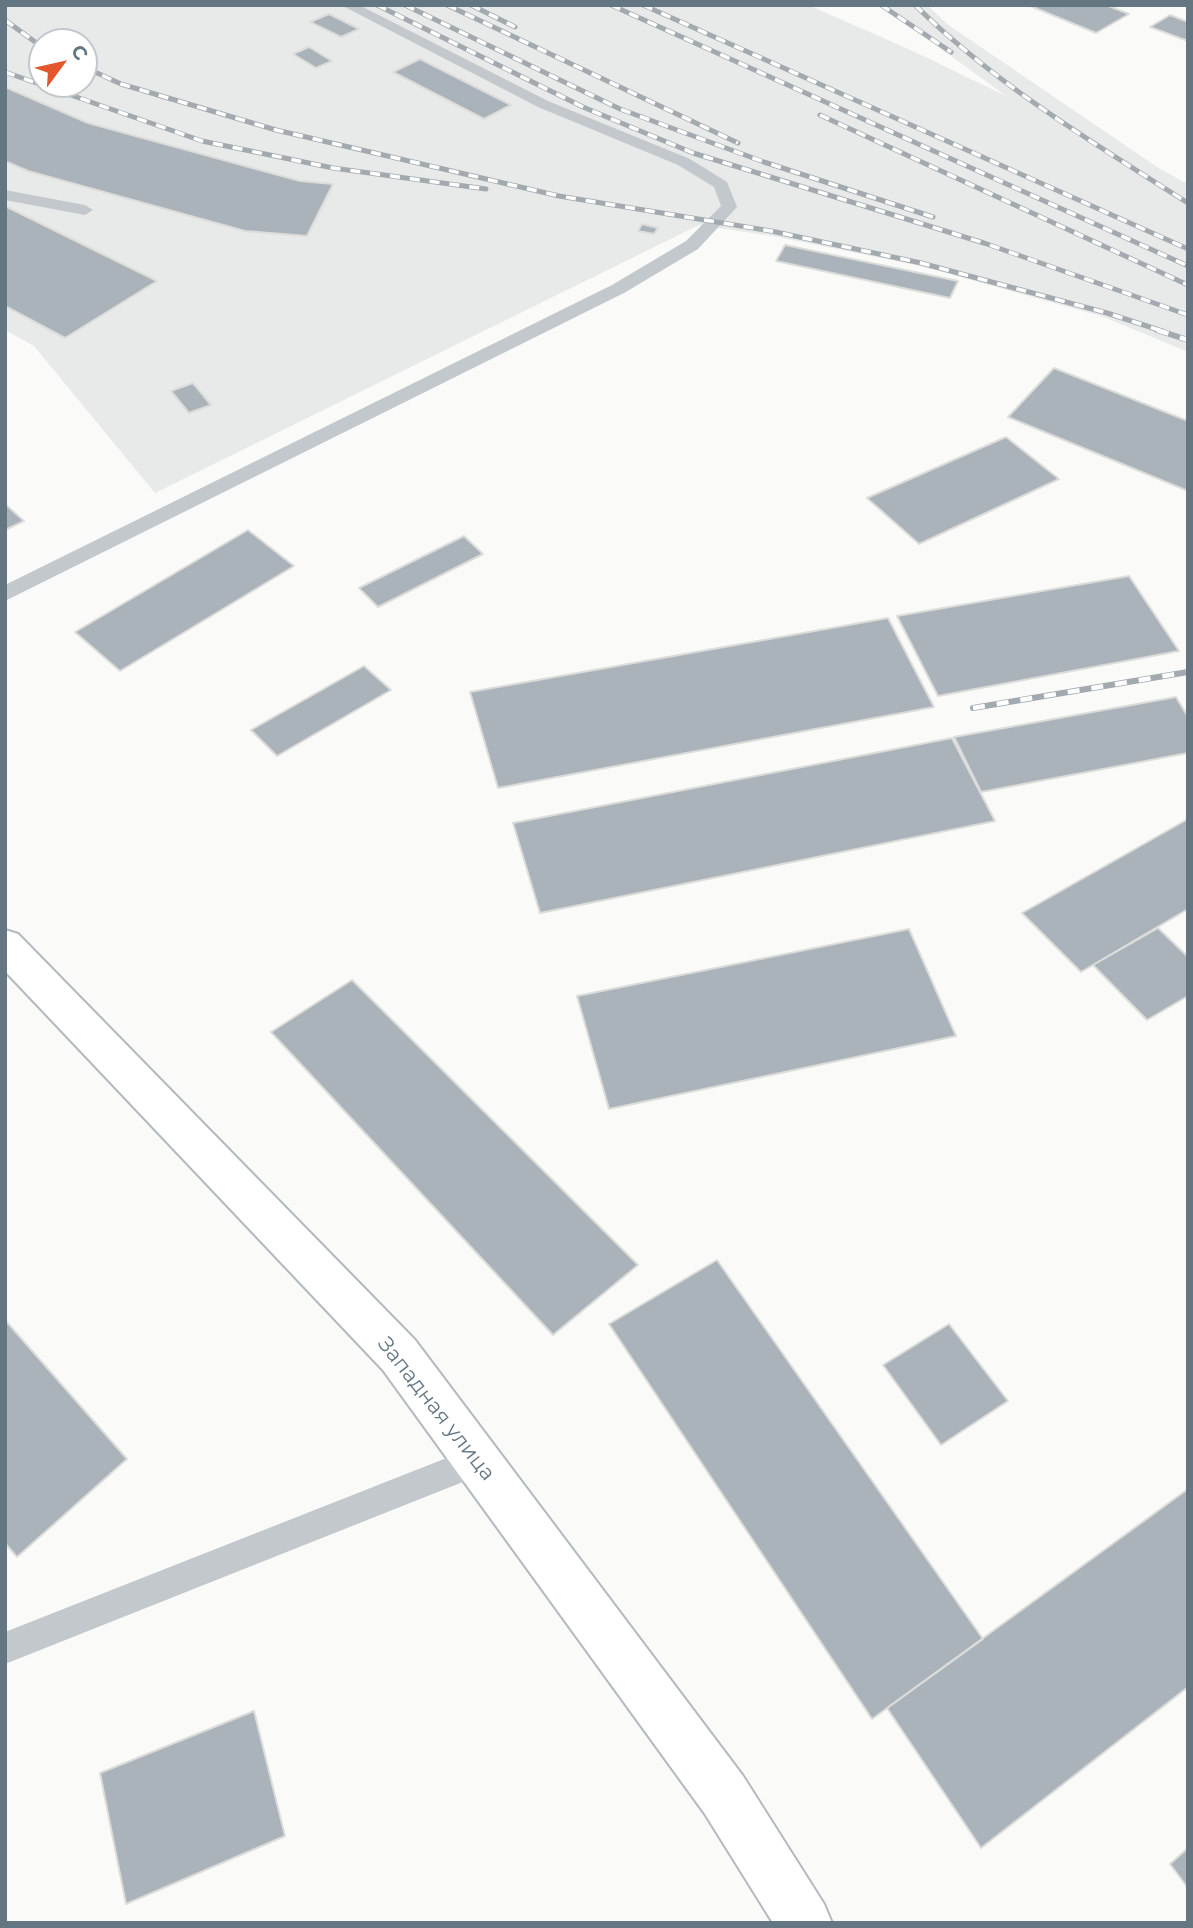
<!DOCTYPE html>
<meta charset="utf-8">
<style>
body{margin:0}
#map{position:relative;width:1193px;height:1928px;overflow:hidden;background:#fafaf8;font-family:Montserrat,sans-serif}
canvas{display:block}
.frame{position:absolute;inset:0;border:7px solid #657683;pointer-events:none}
.north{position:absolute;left:28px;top:28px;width:70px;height:70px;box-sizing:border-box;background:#fff;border:2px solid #c1c8cd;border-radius:50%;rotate:57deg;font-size:19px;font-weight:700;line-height:28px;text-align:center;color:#657683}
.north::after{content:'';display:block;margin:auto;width:24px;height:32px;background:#e4572e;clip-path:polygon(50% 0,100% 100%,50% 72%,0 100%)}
</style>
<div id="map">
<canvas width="1193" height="1928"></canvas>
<div class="frame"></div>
<div class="north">С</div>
</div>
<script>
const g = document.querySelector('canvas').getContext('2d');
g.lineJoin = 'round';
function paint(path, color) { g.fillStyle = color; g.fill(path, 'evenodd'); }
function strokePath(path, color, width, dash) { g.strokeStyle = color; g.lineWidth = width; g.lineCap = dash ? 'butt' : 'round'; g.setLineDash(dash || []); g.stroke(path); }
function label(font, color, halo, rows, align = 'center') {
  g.font = font + ' Montserrat,sans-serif'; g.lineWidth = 7; g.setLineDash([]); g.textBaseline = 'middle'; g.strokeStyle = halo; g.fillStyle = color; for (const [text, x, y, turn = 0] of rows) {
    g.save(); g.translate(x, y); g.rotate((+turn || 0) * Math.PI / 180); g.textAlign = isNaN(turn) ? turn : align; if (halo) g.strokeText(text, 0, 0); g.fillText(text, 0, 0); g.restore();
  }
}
const built = new Path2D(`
 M5,5H808L913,51L1006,96L881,5H927L947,24L1160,169L1188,184V352L1104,317L921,266L772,236L699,225L155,493L34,346L5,330ZM42,42H84V84H42Z`);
const building = new Path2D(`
 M1028,5H1106L1129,14L1096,33Z
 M329,14L359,29L341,37L310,22Z
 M1170,15L1188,22V41L1150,27Z
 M309,47L332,61L316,68L293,54Z
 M420,59L511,105L484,119L393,72Z
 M5,87L88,123L300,181L333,184L307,236L245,231L28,171L5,161Z
 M5,206L157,281L65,338L5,306Z
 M642,224L658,228L654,234L638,231Z
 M785,245L958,281L950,298L776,261Z
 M1054,368L1188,421V491L1008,417Z
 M193,383L211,405L189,413L171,391Z
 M1006,437L1059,479L919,544L867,498Z
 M5,504L24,521L5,530Z
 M248,530L294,566L120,671L75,632Z
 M464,536L483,554L378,607L359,588Z
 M1129,576L1179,651L938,696L897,616Z
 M888,618L934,707L498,788L470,692Z
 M364,666L391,690L277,756L251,730Z
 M1176,697L1188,717V753L981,792L954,737Z
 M952,738L995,821L540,913L513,823Z
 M1188,819V909L1081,972L1022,913Z
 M1158,928L1188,957V996L1147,1020L1093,965Z
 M909,929L956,1036L609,1109L577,996Z
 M352,980L638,1265L553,1335L271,1032Z
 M717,1260L983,1639L872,1719L609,1324Z
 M5,1320L127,1459L17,1557L5,1543Z
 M949,1324L1008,1401L941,1445L883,1365Z
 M1188,1489V1687L981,1848L887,1708Z
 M254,1711L285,1836L126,1904L100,1773Z
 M1188,1848V1888L1170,1864Z`);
const lane = new Path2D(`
 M341,5H359L548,101L690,159L727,182L737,207L698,249L624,293L5,601V585L612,285L686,241L721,206L714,187L678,165L538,107Z
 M5,190L85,205L93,210L85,215L5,200Z
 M477,1446L488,1450L492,1461L488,1472L5,1664V1632Z`);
const secondary = new Path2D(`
 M5,930L18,934L415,1340L743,1776L824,1904L832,1923H773L705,1814L383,1370L5,971Z`);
const railFar1 = new Path2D(`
 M377,5L583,107L693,153L984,243L1188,315
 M405,5L620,109L764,162L933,217
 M447,5L738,143
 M471,5L515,27
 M611,5L1188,266
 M643,5L1188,249
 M881,5L951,52
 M915,5C996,85 1092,142 1188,203
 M5,20L42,47
 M84,67L121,84L276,130L559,196L771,231L921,263L1107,313L1162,331
 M5,72L202,141L333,168L486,189
 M820,115L1188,285`);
const rail = new Path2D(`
 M1157,330L1188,340
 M973,708L1188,672`);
const nearStreetnames = [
 ["Западная улица",436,1409,52]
];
paint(built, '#e8e9e9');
paint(building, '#aab3b9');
strokePath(building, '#dcdcda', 2);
strokePath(secondary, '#b3babf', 4);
paint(lane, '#c3c8cc');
paint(secondary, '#fff');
strokePath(railFar1, '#a2aab0', 5);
strokePath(rail, '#a2aab0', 6);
strokePath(railFar1, '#fff', 3.5, [10]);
strokePath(rail, '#fff', 4.5, [12]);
label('21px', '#657683', '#fff', nearStreetnames);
</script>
